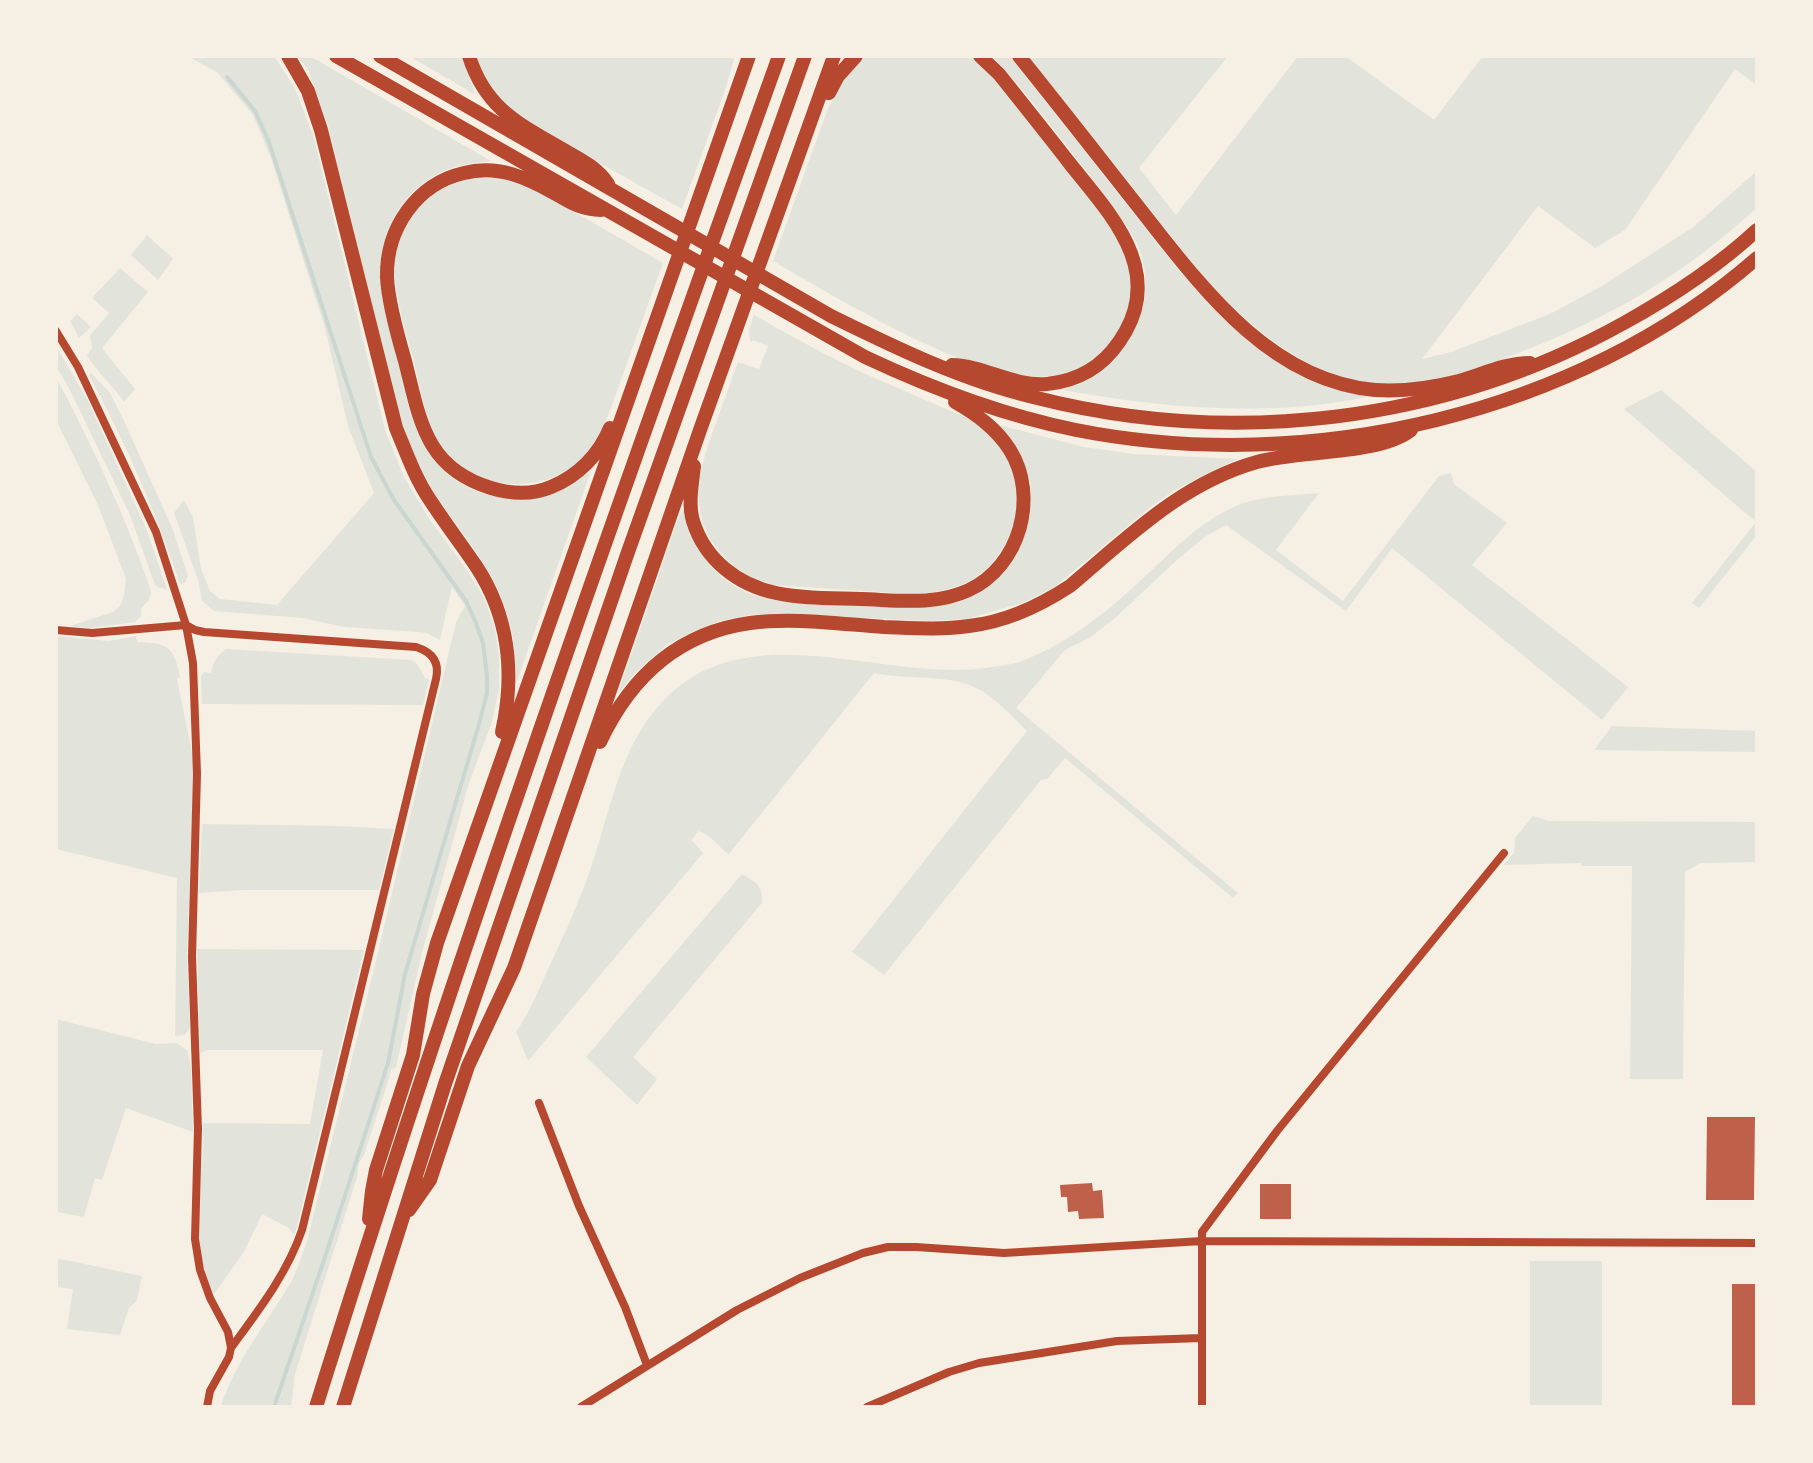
<!DOCTYPE html>
<style>
body{margin:0}
#map{position:relative;width:1813px;height:1463px;overflow:hidden;background:#f6efe4;font-family:"Work Sans",sans-serif}
canvas{display:block}
.frame{position:absolute;inset:0;border:58px solid #f6efe4;pointer-events:none}
</style>
<div id="map">
<canvas width="1813" height="1463"></canvas>
<div class="frame"></div>
</div>
<script>
const g = document.querySelector('canvas').getContext('2d');
g.lineJoin = 'round';
function paint(path, color) { g.fillStyle = color; g.fill(path, 'evenodd'); }
function strokePath(path, color, width, dash) { g.strokeStyle = color; g.lineWidth = width; g.lineCap = dash ? 'butt' : 'round'; g.setLineDash(dash || []); g.stroke(path); }
const green = new Path2D(`
 M187,56H274L295,88L314,138L385,430L404,477L430,520L467,570L484,598L495,629L499,656V689L492,722L469,783L423,949L396,1067L392,1069L364,1155L359,1163L357,1177L295,1374L291,1407L221,1406C236,1360 267,1323 291,1282C298,1269 302,1254 307,1241L374,969L456,622L465,606L452,587L440,640L427,633L417,632L345,627L302,618L214,611L202,601L198,580L174,513L184,500L193,517L201,569L210,591L220,599L277,605L374,493L348,426L325,328L271,158L253,115L217,72Z
 M297,56H310L491,161C477,163 463,164 449,169C406,185 380,228 380,273C380,301 390,330 397,357C404,386 409,417 423,444C459,509 537,511 591,471L516,684C518,632 504,594 476,552C461,529 443,509 430,486C417,464 408,442 400,418L328,125L308,70Z
 M409,56H462L475,94H474Z
 M477,56H735L725,90L682,209L535,127L508,108L496,97L480,69Z
 M866,56H969L992,75C1018,107 1043,138 1068,170C1090,199 1114,226 1128,261C1137,286 1128,321 1112,341C1096,360 1074,374 1050,376C1008,381 965,362 928,345C874,320 824,291 773,261L827,111L845,77Z
 M992,56H1010C1049,106 1088,155 1127,205C1197,292 1252,374 1369,397C1339,402 1308,407 1277,408C1205,411 1134,403 1063,390C1072,386 1083,384 1091,378C1131,355 1154,302 1142,257C1137,238 1122,220 1111,204C1092,177 1071,152 1051,126C1032,102 1013,78 992,56Z
 M1028,56H1228L1139,168L1176,215L1298,56H1345L1434,120L1483,56H1757V85L1735,69L1625,230L1595,248L1538,206L1422,359L1451,352L1550,314L1600,287L1692,228L1757,171V208C1737,225 1717,243 1696,258C1638,301 1575,332 1508,357C1480,368 1451,379 1421,383C1398,386 1364,384 1342,377C1288,360 1248,323 1209,284Z
 M482,177L503,179L538,191L663,263L604,427C598,437 592,448 584,457C542,499 467,492 437,439C424,415 420,385 413,358C407,335 399,311 396,287C387,233 426,180 482,177Z
 M147,235L173,259L158,280L131,255Z
 M120,268L148,292L102,348L135,389L124,402C113,385 97,373 87,355L92,348L90,335L109,313L92,298Z
 M77,314L91,327L79,338L70,321Z
 M754,315C793,337 832,359 872,377C895,387 917,396 939,406C954,412 970,418 983,428C1017,455 1027,505 1006,543C984,583 954,592 910,594L773,585C752,579 735,570 721,553C685,513 700,465 717,420C724,400 731,381 738,362L759,369L768,346L753,340L751,342C746,333 751,324 754,315Z
 M56,346L88,401L146,528L167,589L159,588L155,585L130,515L69,388L56,366Z
 M91,373L110,393L125,423L173,530L188,576L185,583L180,584C156,512 125,442 89,375Z
 M56,377C92,445 125,515 150,588L151,594L149,600L141,608V616L135,622L90,628L70,626L113,612L120,606L124,596L126,579L98,505L56,420Z
 M1661,390L1757,472V535L1699,608L1692,603L1756,522L1624,409Z
 M999,425L1084,447L1135,454L1237,459L1175,490L1149,508L1056,586L1025,602L967,619L930,621L779,614L749,615L721,621L690,633L667,645L636,672L617,695L680,514L684,508C692,546 713,579 750,594C758,597 767,598 775,600L927,608L962,601L978,594L1013,561L1024,538L1031,511V484L1019,450Z
 M1451,473L1454,484L1507,523L1472,565L1628,687L1602,720L1392,548L1346,611L1226,525L1206,536L1177,560L1115,618L1091,637L1065,650L1016,708L1238,893L1233,898L1065,758L1047,779L1041,780L884,975L852,952L1027,731C1011,715 994,696 974,687C948,674 904,680 874,673L729,854C718,847 711,834 698,831L692,840L703,853L528,1061L516,1032C530,1012 539,989 549,967C566,931 583,894 595,855C612,802 622,745 662,702C747,611 880,682 986,668C998,666 1011,665 1022,661C1067,644 1106,613 1141,580C1171,553 1198,522 1236,506C1261,495 1292,496 1319,493L1276,550L1343,601L1439,476Z
 M56,636L108,641L136,636L137,642C168,643 174,646 180,677L177,679L194,762L187,955L190,1028L185,1035L175,1036L177,878L56,849Z
 M226,649L411,660L417,664L425,678L429,679L423,705L202,704L201,676L204,672L211,673C213,661 217,656 226,649Z
 M1612,726L1757,731V752L1594,750Z
 M1533,816L1549,821L1757,822V862L1701,863L1685,872L1683,1079H1630L1632,866H1581V863L1503,865L1514,853L1515,838Z
 M202,824L339,826L394,829L379,890H242L199,893Z
 M742,874C756,883 763,884 762,903L633,1057L657,1079L637,1105L586,1057Z
 M197,949L364,950L295,1234L292,1233L289,1228L262,1214L244,1252L214,1294C187,1244 206,1178 203,1123L310,1124L323,1050H208L200,1053Z
 M56,1019L156,1044L177,1043L187,1050L191,1067L193,1132L126,1108L102,1180L95,1178L84,1217L56,1212Z
 M56,1258L142,1276L137,1300L129,1308L120,1335L67,1329L73,1289L56,1287Z
 M1530,1261H1602V1407H1530Z`);
const stream = new Path2D(`
 M227,77L255,111L269,142L371,457L394,500L466,601L476,623L483,643L487,676V693L479,724L405,974L388,1063L326,1254L274,1407`);
const building = new Path2D(`
 M1707,1117H1755L1754,1200H1706Z
 M1092,1183L1093,1191L1102,1190L1104,1218L1079,1219L1078,1211L1068,1212L1067,1197H1061L1060,1185Z
 M1260,1184H1291V1219H1260Z
 M1732,1284H1757V1407H1732Z`);
const minor = new Path2D(`
 M56,331L78,367L156,532L186,625L193,663L197,774L192,957L198,1129L195,1239L200,1270L210,1298L228,1332L231,1348L229,1357L210,1391L207,1407
 M56,630L92,633L186,625L195,630L204,632L416,647C432,652 440,662 436,679L302,1230C287,1274 258,1311 231,1348
 M539,1103L579,1206L625,1307L647,1365
 M581,1407L737,1310L800,1278L863,1253L888,1247H916L1004,1253L1202,1241L1757,1243
 M867,1407L949,1372L979,1363L1117,1341L1201,1338
 M1202,1407V1232L1277,1131L1504,853`);
const motorway = new Path2D(`
 M288,56L308,91L321,130L396,428C406,452 415,478 430,500C445,523 461,544 476,566C509,616 515,674 502,732
 M336,56L865,357C933,389 1002,415 1076,430C1308,476 1577,415 1757,258
 M380,56L831,316C896,348 962,380 1033,397C1231,448 1444,423 1624,323C1671,297 1717,267 1757,230
 M469,56C486,111 523,126 569,153C585,162 598,169 608,184
 M1019,56C1056,102 1092,148 1129,195C1193,275 1263,380 1375,390C1404,392 1431,388 1459,381C1483,374 1505,363 1530,363
 M829,93L838,76L856,56
 M601,210C583,210 571,203 556,194C527,178 498,164 464,173C416,184 386,229 387,277C388,302 398,337 405,361C420,420 425,468 491,488C511,494 532,495 551,487C578,476 599,455 610,428
 M952,365C985,366 1014,387 1047,384C1077,381 1102,367 1119,342C1167,274 1113,217 1071,165C1047,134 1023,104 999,74L980,56
 M694,466C692,484 688,504 693,521C705,560 738,585 776,593C803,599 833,598 861,599C897,600 935,606 969,590C1020,566 1039,497 1010,450C996,428 976,414 955,402
 M600,742C630,678 678,633 750,623C794,617 840,624 884,627C913,628 941,630 969,626C1005,622 1041,605 1070,586C1128,537 1182,483 1257,462C1299,450 1380,455 1411,430
 M409,1210L430,1180L468,1066L514,968L700,430L834,56
 M369,1219L372,1191L376,1170L413,1055L423,994L437,943L749,56
 M316,1407C458,952 618,504 779,56
 M343,1407L445,1084L628,552L805,56`);
paint(green, '#e2e4dc');
strokePath(stream, '#c9d6d2', 4);
paint(building, '#bf614a');
strokePath(minor, '#b5482f', 8);
strokePath(motorway, '#b5482f', 14);
</script>
